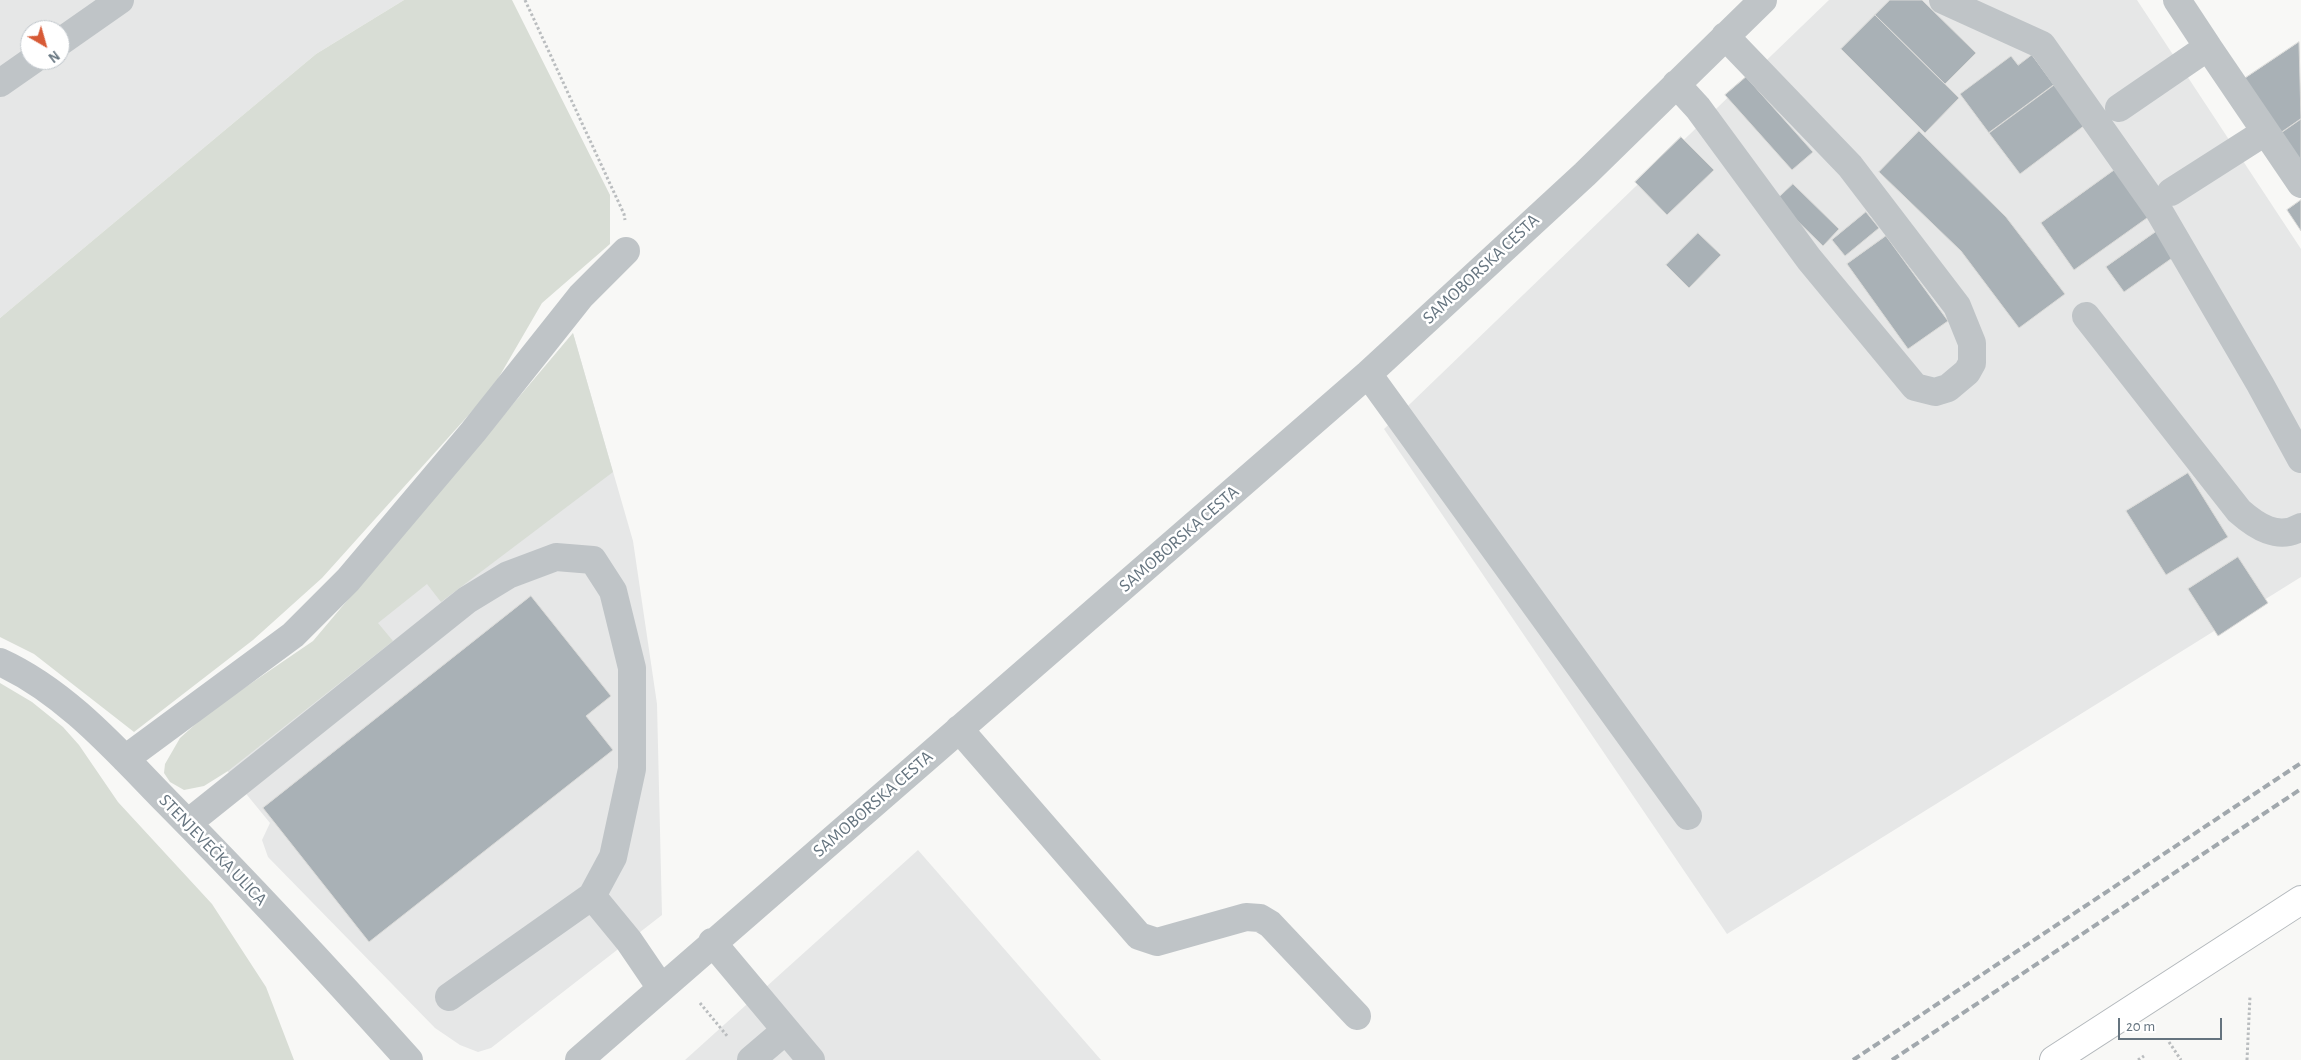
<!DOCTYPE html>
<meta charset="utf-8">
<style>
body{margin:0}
#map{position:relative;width:2301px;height:1060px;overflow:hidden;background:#f8f8f6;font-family:"Alegreya Sans",sans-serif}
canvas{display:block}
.north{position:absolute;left:20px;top:20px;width:50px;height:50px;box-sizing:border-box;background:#fff;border:1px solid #c1c7cc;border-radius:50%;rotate:142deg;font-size:14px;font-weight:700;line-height:20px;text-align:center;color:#65747f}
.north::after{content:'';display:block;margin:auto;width:18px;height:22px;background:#d75a36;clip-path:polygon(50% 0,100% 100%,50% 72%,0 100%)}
.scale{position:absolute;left:2118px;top:1018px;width:104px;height:22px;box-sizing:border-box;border:2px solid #65747f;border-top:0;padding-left:6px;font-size:15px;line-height:18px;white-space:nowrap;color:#65747f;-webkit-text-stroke:4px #fff;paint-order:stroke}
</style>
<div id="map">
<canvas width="2301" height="1060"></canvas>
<div class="north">N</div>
<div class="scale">20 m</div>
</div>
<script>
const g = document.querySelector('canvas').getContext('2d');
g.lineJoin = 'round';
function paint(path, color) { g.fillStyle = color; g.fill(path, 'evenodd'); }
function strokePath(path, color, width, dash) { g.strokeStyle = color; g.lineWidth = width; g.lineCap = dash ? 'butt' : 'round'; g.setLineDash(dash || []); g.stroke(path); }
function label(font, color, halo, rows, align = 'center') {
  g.font = font + ' "Alegreya Sans",sans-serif'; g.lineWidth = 5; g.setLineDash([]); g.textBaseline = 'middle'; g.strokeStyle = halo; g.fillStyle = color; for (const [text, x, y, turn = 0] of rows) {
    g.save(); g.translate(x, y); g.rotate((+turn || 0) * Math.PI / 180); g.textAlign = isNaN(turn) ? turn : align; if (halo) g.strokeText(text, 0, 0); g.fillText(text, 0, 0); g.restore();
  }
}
const built = new Path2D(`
 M0,0H404L316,54L0,318ZM30,30H60V60H30Z
 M1829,0H2137L2301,249V577L1727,934L1384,429Z
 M573,333L633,541L657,704L662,915L491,1048L478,1052L460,1045L435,1028L268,857L262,840L270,823L216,757Z
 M918,850L1101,1060H685Z`);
const green = new Path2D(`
 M404,0H512L610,195V244L542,303L492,389L322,578L253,640L134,732L34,654L0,637V318L316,54Z
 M573,333L613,472L441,602L427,584L378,623L393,641L228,771L204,786L184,790L170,782L164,773L165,764L180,738L209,712L313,641Z
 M0,683L32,702L63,727L79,745L118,802L212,904L266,987L294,1060H0Z`);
const building = new Path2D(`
 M1890,0H1922L1976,53L1945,84L1875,15Z
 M1875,15L1959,98L1925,133L1841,49Z
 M2299,42L2301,119L2278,135L2241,81Z
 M2032,55L2054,85L1989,133L1960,94L2011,56L2018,65Z
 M1746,77L1813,152L1792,170L1725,95Z
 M2054,85L2085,125L2020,174L1989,133Z
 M2301,119V170L2278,135Z
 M1919,131L2006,217L2065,294L2019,328L1961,251L1879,172Z
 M1681,137L1714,170L1667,215L1635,182Z
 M2120,166L2154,213L2074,270L2041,223Z
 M1793,184L1839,229L1823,246L1776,200Z
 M2301,200V231L2287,210Z
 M1866,212L1879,228L1845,256L1832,240Z
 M2157,231L2175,256L2124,292L2106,267Z
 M1698,233L1721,255L1689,288L1666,265Z
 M1886,236L1948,321L1908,349L1847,264Z
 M2188,473L2228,537L2166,575L2126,511Z
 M2238,557L2268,603L2218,636L2188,589Z
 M531,596L611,696L586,716L613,750L369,942L263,808Z`);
const path = new Path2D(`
 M525,0L624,214L625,220
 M700,1003L728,1037
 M2169,1042L2181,1060
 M2138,1060L2144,1056
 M2247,1060L2250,996`);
const minor = new Path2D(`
 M1943,0L2042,45L2159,211L2260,384L2301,459
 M60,42L120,0
 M2208,47L2301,184
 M0,83L33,60
 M1676,84L1698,108L1809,259L1915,387L1935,392L1948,388L1967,372L1972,363V343L1957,306L1850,166L1725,36
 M2119,108L2208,47L2177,0
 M2171,192L2265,132
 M2086,316L2239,511C2256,526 2278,541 2301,527
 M1368,374L1688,816
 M0,662C66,692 117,751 167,802C250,886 330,972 409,1060
 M959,729L1139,936L1157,942L1246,917L1260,918L1270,924L1357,1016
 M125,759L293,635L348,580L473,432L581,296L626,251
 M188,823L467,600L508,575L556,557L593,560L613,591L632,668V769L613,857L592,896
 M712,942L811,1060
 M449,997L592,896L629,941L661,988
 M579,1060L1368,374L1585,174L1763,0
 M751,1060L785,1031`);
const major = new Path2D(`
 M2054,1060L2301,900`);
const rail = new Path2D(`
 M1853,1060L2301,763
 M1892,1060L2301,789`);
const streetNames = [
 ["SAMOBORSKA CESTA",1481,269,-43],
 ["SAMOBORSKA CESTA",1179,539,-41],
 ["SAMOBORSKA CESTA",873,804,-41],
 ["STENJEVEČKA ULICA",213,850,46]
];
paint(built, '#e6e7e7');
paint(green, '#d8ddd5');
paint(building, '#a9b1b6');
strokePath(building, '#dadad8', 1);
strokePath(major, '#b3b8bc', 30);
strokePath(path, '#babdbf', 3, [2.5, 2.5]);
strokePath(minor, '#bfc4c7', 28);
strokePath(major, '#fff', 28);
strokePath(rail, '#a1a8ad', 4, [8, 4]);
label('18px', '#65747f', '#fff', streetNames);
</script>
